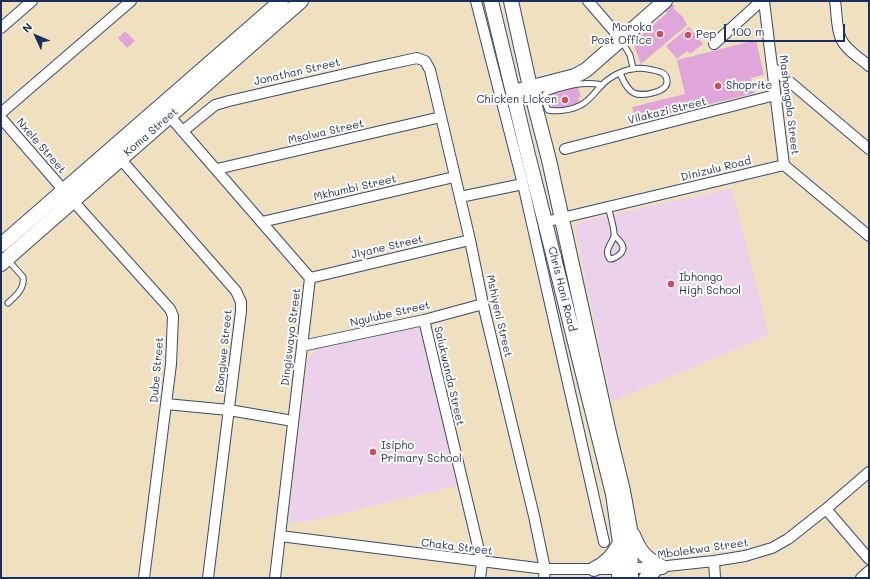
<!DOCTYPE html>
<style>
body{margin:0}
#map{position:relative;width:870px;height:579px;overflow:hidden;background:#efe1c0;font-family:Mali,sans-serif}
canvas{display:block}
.frame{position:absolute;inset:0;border:2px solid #1b2f5e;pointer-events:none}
.north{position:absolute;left:16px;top:16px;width:40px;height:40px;-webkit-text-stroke:3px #fdfcf7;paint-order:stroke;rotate:314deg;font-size:11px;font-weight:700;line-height:16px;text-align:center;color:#1b2f5e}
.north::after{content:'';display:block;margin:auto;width:14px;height:18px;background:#1b2f5e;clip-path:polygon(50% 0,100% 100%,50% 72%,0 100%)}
.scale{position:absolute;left:724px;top:24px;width:121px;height:18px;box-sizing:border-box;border:2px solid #1b2f5e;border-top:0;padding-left:5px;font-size:12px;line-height:14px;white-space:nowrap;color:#1b2f5e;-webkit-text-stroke:3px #fdfcf7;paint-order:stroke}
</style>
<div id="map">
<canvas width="870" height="579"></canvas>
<div class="frame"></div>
<div class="north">N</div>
<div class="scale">100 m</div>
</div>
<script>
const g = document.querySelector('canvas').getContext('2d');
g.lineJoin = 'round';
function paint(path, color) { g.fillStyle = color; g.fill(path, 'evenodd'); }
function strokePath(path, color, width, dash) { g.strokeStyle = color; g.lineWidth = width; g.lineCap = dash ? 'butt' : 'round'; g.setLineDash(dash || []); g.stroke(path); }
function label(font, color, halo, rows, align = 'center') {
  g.font = font + ' Mali,sans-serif'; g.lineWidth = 4; g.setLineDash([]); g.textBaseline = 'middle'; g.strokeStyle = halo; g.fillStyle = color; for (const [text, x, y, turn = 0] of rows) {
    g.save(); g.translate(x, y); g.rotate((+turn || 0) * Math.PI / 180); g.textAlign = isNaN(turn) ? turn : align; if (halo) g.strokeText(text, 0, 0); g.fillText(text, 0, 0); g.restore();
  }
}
const built = new Path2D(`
 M732,188L769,335L612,402L576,233V228L580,222Z
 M413,325L421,332L457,486L309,521L288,523L308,356H312L314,352L312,348Z`);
const building = new Path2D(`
 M672,4L675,6L673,8L683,17L687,25L641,64L633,43L667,13L665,11Z
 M689,27L703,44L690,54L687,51L677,59L666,46Z
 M125,31L135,41L127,48L118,38Z
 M756,40L764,75L751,78L755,93L636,122L632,107L685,94L677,60Z
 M578,87L581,97H578L580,104L563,108L560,107L553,109L549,95Z`);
const lane = new Path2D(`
 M621,40L630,55L633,68
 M602,85C582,81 567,86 548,92L545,94C544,99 546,106 548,110C558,112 572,110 581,105C589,101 595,92 601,86C608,78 622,70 633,69C640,67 650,69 657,71C662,72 667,75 667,81C668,92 642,97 634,93C627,90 623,80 620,73
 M608,207C610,214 615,230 614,236C612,244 603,251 610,259C614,259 616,257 619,255C628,248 620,241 614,235
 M7,259L23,277C25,288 16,296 8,303`);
const street = new Path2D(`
 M476,1L523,184L604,542
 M588,1L621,39
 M764,1L784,165
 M835,1C837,13 836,28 841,39C846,50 860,58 869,66
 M1,28L32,1
 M714,44L761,1
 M772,67L869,149
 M166,112L310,278L275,578
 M1,113L131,1
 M1,118L73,201L170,309L173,316L171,364L166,404L144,578
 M183,131L215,105L229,101L371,68L417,58L425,61L430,70L470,240L483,304L534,516L545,569L544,578
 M565,149L775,95
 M117,155L236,291L241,302V311L208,578
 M217,169L441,117
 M460,197L523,184
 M262,222L454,177
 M545,222L784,165L869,236
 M310,278L470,240
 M424,320L482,563L480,578
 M302,346L424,320L483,304
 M166,404L229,410L293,421
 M826,509L869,559
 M280,536L545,569H619L658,567L714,561L745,556L772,548L788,539L826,509L869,472
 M714,561L715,578
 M861,578L869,571`);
const secondary = new Path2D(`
 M491,1L528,155L545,222L613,494L620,543L619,578
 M511,1L530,87L549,160L609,433L623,491L630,529L631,578
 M521,90L575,76L586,70L665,1
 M1,245L281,1
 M1,264L301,1
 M633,535C640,552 645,558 662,567
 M594,569C607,563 613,555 620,543
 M646,578L658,567`);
const markers = [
 [660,34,4,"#d1495b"],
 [688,35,4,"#d1495b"],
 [718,86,4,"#d1495b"],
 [565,100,4,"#d1495b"],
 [671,284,4,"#d1495b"],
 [373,452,4,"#d1495b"]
];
const poiNames = [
 ["Moroka",652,28,"right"],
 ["Post Office",652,41,"right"],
 ["Pep",696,35],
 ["Shoprite",726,86],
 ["Chicken Licken",557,100,"right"],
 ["Ibhongo",679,278],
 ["High School",679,291],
 ["Isipho",381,446],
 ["Primary School",381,459]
];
const streetNames = [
 ["Jonathan Street",297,72,-13],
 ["Mashongolo Street",789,105,83],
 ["Vilakazi Street",667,111,-14],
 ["Koma Street",151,132,-41],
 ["Msolwa Street",326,132,-13],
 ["Nxele Street",41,146,49],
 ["Dinizulu Road",716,169,-14],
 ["Mkhumbi Street",355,188,-13],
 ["Jiyane Street",387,247,-13],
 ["Chris Hani Road",562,289,76],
 ["Ngulube Street",390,314,-13],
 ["Mshiyeni Street",499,316,77],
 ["Dingiswayo Street",291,337,-83],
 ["Bongiwe Street",224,351,-84],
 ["Dube Street",157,370,-85],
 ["Salukwanda Street",449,376,77],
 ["Chaka Street",457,547,7],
 ["Mbolekwa Street",703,549,-8]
];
paint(built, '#ecd1ea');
paint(building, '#e0a6d9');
strokePath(lane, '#3b4a6d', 7);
strokePath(street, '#3b4a6d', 12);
strokePath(secondary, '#3b4a6d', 16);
strokePath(lane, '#fff', 5);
strokePath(street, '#fff', 10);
strokePath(secondary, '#fff', 14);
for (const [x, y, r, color] of markers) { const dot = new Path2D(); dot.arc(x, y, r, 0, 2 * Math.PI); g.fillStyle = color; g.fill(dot); strokePath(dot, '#fdfcf7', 1.5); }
label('11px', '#1b2f5e', '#fdfcf7', poiNames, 'left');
label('11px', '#1b2f5e', '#fdfcf7', streetNames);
</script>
